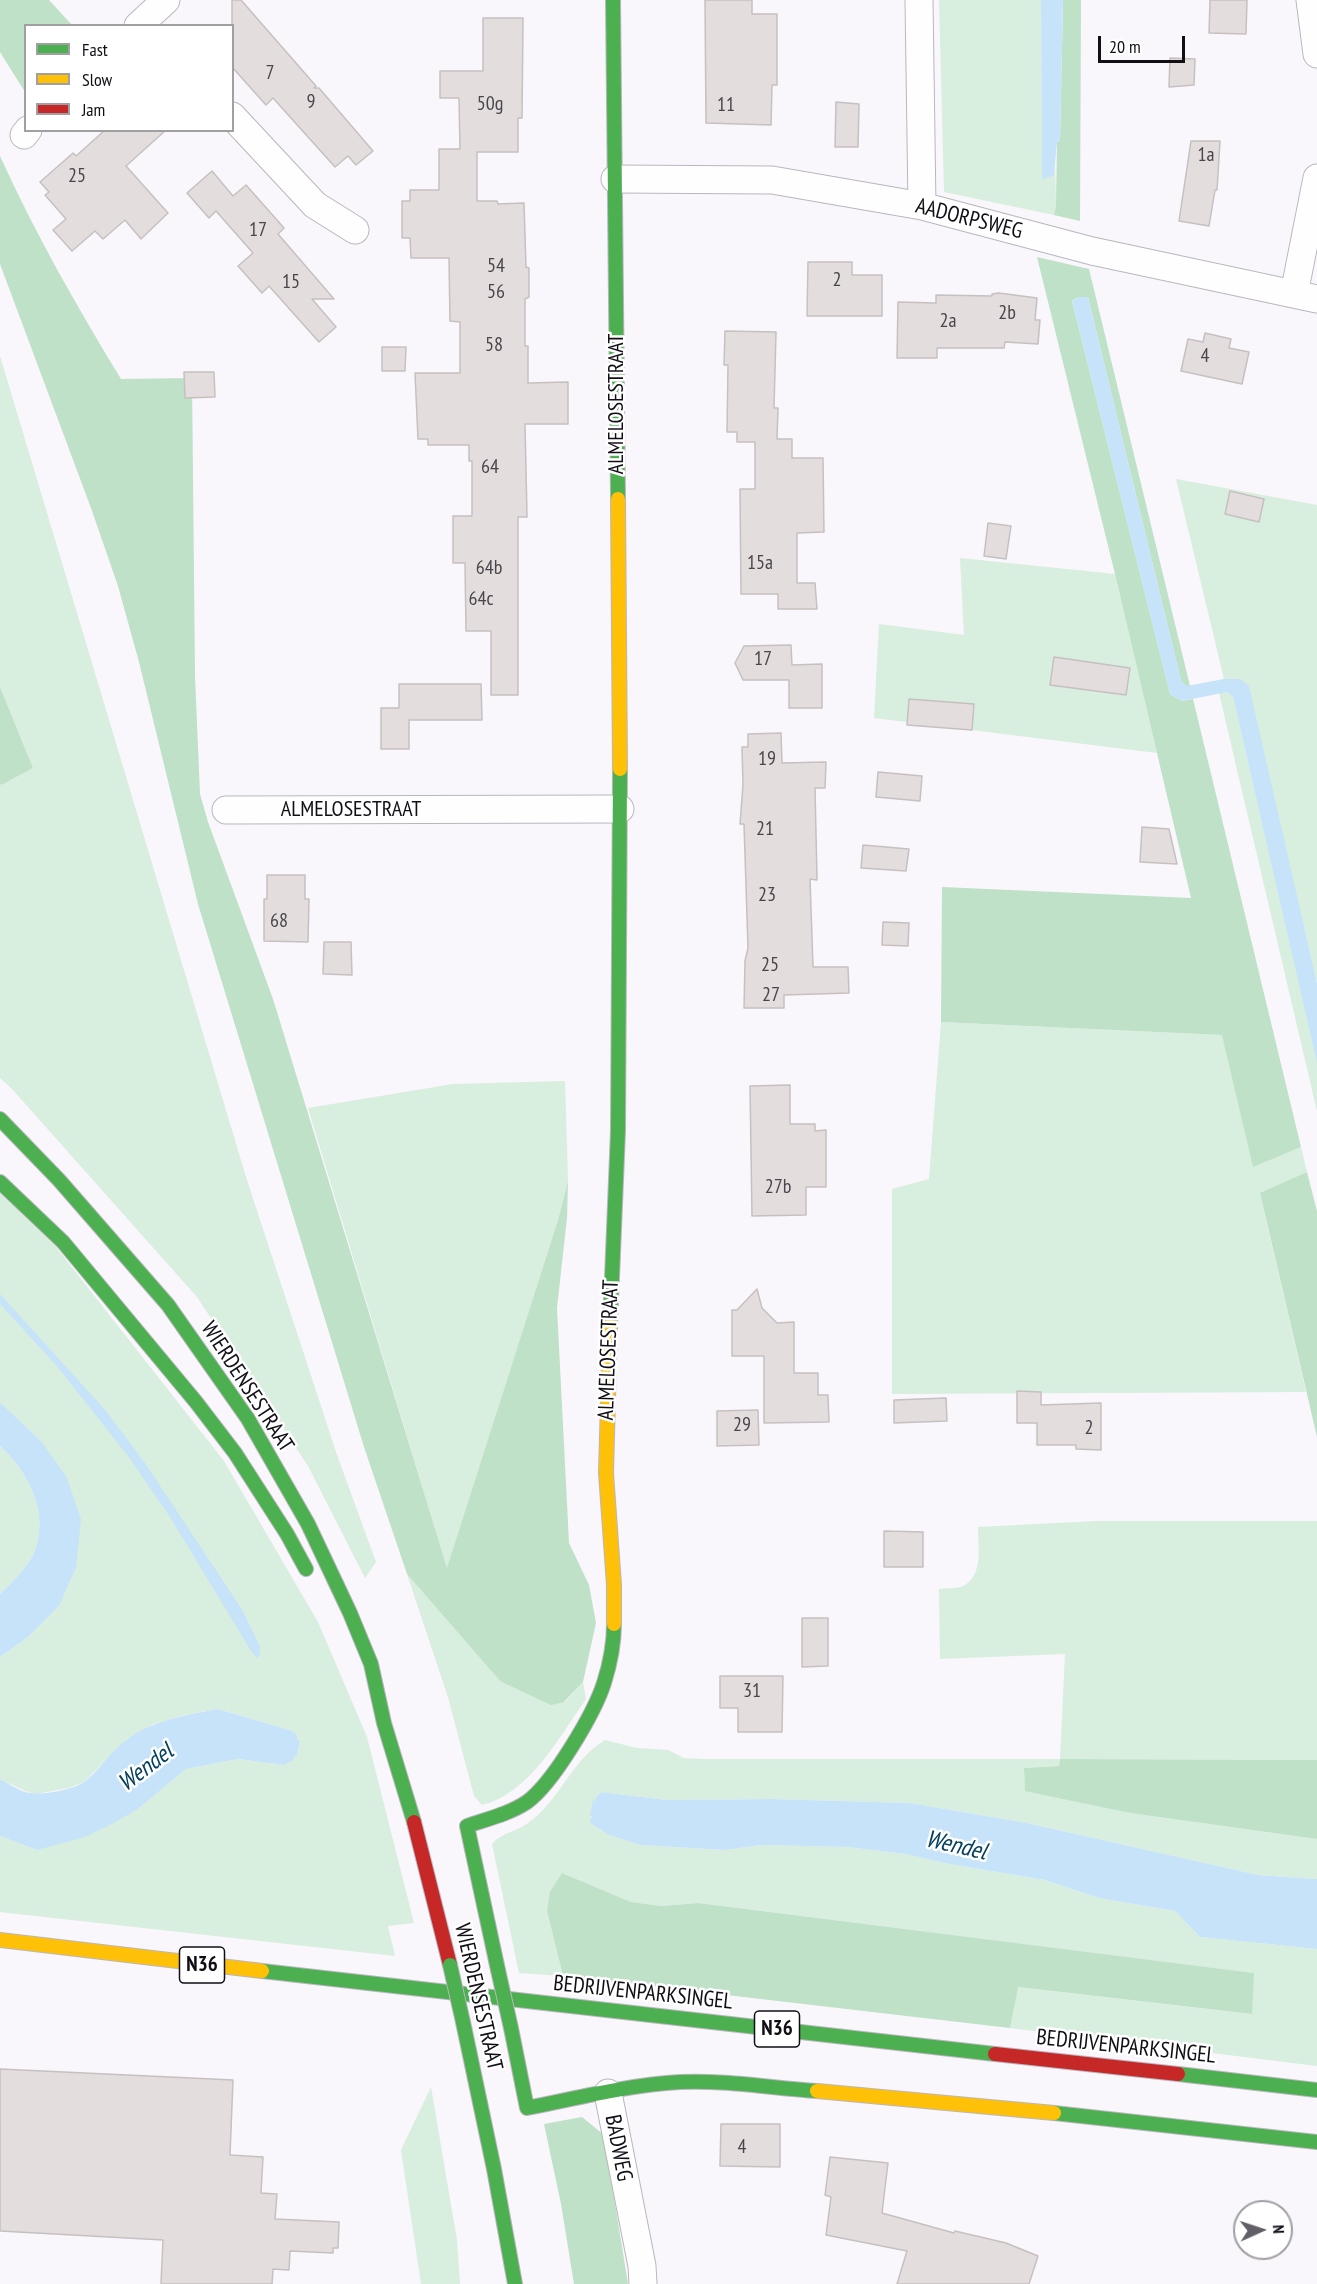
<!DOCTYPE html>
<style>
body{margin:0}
#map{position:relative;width:1317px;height:2284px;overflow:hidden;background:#f9f6fc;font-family:"PT Sans Narrow",sans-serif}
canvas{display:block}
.legend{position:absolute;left:24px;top:24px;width:210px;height:108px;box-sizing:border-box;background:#fff;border:2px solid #a09fa2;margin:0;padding:8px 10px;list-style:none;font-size:18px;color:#110e16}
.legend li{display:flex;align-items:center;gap:12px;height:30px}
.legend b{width:30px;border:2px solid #a09fa2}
.north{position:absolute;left:1233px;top:2200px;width:60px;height:60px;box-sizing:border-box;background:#fff;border:2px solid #a09fa2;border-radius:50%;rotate:87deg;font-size:16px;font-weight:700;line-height:24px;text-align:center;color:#110e16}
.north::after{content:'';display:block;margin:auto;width:21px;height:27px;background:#625f66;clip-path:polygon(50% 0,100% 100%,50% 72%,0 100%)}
.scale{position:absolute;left:1098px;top:36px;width:87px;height:27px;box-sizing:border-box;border:3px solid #110e16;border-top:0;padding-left:8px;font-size:18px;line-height:21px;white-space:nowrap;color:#110e16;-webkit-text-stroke:4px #fff;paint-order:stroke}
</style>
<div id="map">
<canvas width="1317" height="2284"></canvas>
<ul class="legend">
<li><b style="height:8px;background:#4caf50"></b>Fast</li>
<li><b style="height:8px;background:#ffc107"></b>Slow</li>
<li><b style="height:8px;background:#c62828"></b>Jam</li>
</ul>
<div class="north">N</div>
<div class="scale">20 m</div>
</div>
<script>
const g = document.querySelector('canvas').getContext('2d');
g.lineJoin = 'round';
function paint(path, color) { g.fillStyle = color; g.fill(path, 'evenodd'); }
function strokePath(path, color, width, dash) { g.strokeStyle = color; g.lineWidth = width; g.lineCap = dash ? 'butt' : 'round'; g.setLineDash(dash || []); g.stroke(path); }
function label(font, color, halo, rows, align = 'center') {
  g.font = font + ' "PT Sans Narrow",sans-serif'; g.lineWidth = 5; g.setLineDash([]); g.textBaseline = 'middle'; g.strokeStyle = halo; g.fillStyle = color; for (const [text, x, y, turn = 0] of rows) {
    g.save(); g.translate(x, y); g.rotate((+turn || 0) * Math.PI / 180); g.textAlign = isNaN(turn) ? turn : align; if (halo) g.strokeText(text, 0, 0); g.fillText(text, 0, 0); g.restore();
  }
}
const green = new Path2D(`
 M939,0H1041L1042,179L1054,175L1055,159L1056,206L1054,215L944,192Z
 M0,356L246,1177L336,1452L376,1562L365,1578L308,1466L197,1297L12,1089L0,1078V785L33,768L0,687Z
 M1176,479L1317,505V983L1255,719L1240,679H1224Z
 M960,558L1115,574L1157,753L874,718L879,624L964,635Z
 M1227,692L1233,697L1317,1060V1111L1219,693Z
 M941,1022L1223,1035L1253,1166L1301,1147L1307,1172L1260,1194L1306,1392L892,1394V1189L929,1179Z
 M565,1081L568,1181L558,1220L447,1569L308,1108L453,1084Z
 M0,1193L56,1247L224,1461L318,1622L367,1737L414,1923L388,1926L395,1956L0,1912V1836L37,1850L138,1809L186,1769L238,1759L284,1765L294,1756L297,1757L300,1742L297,1741L293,1731L218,1709L185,1715L154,1724L127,1739L84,1782L69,1788L36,1794L25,1791L0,1779V1657L28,1637L59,1606L41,1441L0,1402Z
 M0,1446C29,1472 51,1516 33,1555C25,1570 12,1582 0,1594Z
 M1096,1521H1317V1760L1060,1759L1059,1766L1024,1768L1025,1790L1130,1813L1317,1839V1879L1258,1875L1027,1823L910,1803L772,1799L667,1800L601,1792L595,1798L596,1801L590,1816L593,1817L590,1820V1823L609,1835L640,1845L725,1850L762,1845L847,1847L905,1854L949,1864L1045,1880L1099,1898L1175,1911L1200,1937L1317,1949V2066L1010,2028L1017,1987L1251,2014L1253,1973L698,1903L662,1906L631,1902L562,1873L547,1911L563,1976L519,1973L492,1844C502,1832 516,1832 528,1823C560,1801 571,1760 605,1740L637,1748L668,1750L684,1758L703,1759H1060L1065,1654L940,1659L939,1589C946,1588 956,1589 963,1586C984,1576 978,1545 978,1527Z
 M407,1574L500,1681L565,1702L583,1682L586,1699C560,1736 529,1794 482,1805L474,1796L448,1697Z
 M431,2087L457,2240L460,2284H421L401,2150Z`);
const forest = new Path2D(`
 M0,0H49L72,25L26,26L25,92L0,52Z
 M1063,0H1081L1080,221L1054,215L1056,206L1057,142L1060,141Z
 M0,156C35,233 77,307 121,379L192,378L195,676L200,794L208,822L273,999L447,1568L558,1220L568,1181L567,1218L557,1308L569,1543L589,1585L596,1623L583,1682L564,1702L551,1705L500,1681L407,1574L364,1447L198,904L139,662L118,586L91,508L0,264Z
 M1037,257L1089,269L1190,686H1186L1181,681L1088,297H1078L1072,301L1170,694L1182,701L1193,699L1301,1147L1253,1167L1222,1035L941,1022L942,887L1191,898L1115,574Z
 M0,687L33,768L1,785L0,784Z
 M1307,1172L1317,1211V1437L1260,1193Z
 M1060,1759L1317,1760V1839L1130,1813L1025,1791L1024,1768L1059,1766Z
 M562,1873L631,1902L662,1906L698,1903L1254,1973L1252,2014L1018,1987L1010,2028L563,1976L547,1911L550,1892Z
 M582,2117L604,2135L628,2284H574L561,2204L544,2124Z`);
const water = new Path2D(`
 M1041,0H1063L1060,141L1057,142L1054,175L1042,180Z
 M1078,297H1088L1181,681L1187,686L1224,679H1240L1249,686L1317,983V1063L1233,697L1227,692L1182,701L1170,694L1072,301Z
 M0,1294L106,1411L145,1463L243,1611L260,1647V1654L257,1658L251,1651L170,1517L128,1456L56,1365L0,1304Z
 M0,1402L41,1441L66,1476L81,1519L76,1567L59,1606L28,1637L0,1657V1594C12,1582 25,1570 33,1555C51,1516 29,1472 0,1446Z
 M218,1709L293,1731L297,1735V1740L300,1741L297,1757L294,1756L293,1760L284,1765L238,1759L186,1769L138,1809L112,1824L85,1837L37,1850L0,1836V1779C8,1783 16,1789 25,1792C39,1796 71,1791 84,1782C97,1773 111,1751 126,1740C153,1720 186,1715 218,1709Z
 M601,1792L667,1800L772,1799L910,1803L1027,1823L1258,1875L1317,1879V1949L1200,1937L1175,1911L1099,1898L1045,1880L949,1864L905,1854L847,1847L762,1845L725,1850L640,1845L609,1835L590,1823V1819L593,1817L590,1816L593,1800L596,1801L595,1798Z`);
const building = new Path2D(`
 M232,0H241L316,86L314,88H319L373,151L356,165L348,156L335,167L273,98L266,105L232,67Z
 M705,0H752V14H777V85H772L771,125L706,123Z
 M1210,0H1247L1246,34L1209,33Z
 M483,18H523L522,118H518V152H477V201H497L498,204L524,203L526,267L529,268V297L525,299V346H528V383L568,382V424H525L527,517H518V695H491V631H466L465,563H453V516H472V461H469V445H428V439H418L415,373H460V322L450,321L449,258H411L410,238H402V201H410V190H439V149H460L459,98H440V71H483Z
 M1170,58L1195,59L1194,85L1169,87Z
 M836,102L859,104L858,147H835Z
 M105,130H166L126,166L168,213L141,239L125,220L103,239L95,231L72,251L53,230L66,219L45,195L49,192L40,182L73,153L76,156Z
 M1191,141H1220L1217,190H1215L1209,226L1179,221Z
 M212,171L233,196L246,185L284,228L278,234L334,299H312L336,327L319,342L269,286L262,293L238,266L253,253L216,211L209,218L187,193Z
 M808,262H852V275H882V316H807Z
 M999,293L1037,298L1035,320H1040L1038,344L1005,342L1004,348H937V358H897L898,302L936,303V295L992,296V294Z
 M725,331L776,332L774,408H778L777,439H792V458H823L824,532L797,533V583H815L817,609H778V594H741L740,489H755V442H737V432H727L728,365H724Z
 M1205,333L1231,339L1229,348L1249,352L1242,384L1181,371L1188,339L1203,342Z
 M382,347H406L405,371H382Z
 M184,372H214L215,397L185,398Z
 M1230,491L1264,499L1259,522L1225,514Z
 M988,523L1011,526L1006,559L984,556Z
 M791,645L792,665L822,664V708H789V680H743L735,663L744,646Z
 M1054,657L1130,668L1126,695L1050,685Z
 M399,684H481L482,720H409V749H381V708H399Z
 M909,699L974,704L972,730L907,725Z
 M781,733L782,763L826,762L825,788H815L817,880L810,879L813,967H848L849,993L784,995V1008H744L745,961L748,948L744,824H740L743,785L742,747H748V734Z
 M878,772L922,776L920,801L876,797Z
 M1142,827L1169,829L1177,864L1140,862Z
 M863,845L909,849L906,871L861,868Z
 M267,875H305V899H309L308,942L264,941V899H267Z
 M883,922L909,923L908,946L882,945Z
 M324,942H351L352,975L323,974Z
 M790,1085V1124H815V1131L826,1130V1187H806V1215L752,1216L750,1086Z
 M757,1289L762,1308L777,1323L794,1322V1373H818V1395H828L829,1422L764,1423V1356H732V1310H737Z
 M1017,1391L1041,1392V1405L1101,1403V1450L1076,1449V1445H1037V1423H1017Z
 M946,1398L947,1421L894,1423V1400Z
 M758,1410L759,1445L717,1446V1411Z
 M884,1531L923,1532V1567H884Z
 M802,1618H828V1666L802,1667Z
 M720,1676H783L782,1732H738V1708H720Z
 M0,2069L233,2080L230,2155L263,2157L261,2193L277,2194L275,2219L339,2222L338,2248H333V2253L290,2251L289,2270L273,2269L272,2284H161L163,2240L0,2231Z
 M721,2124H780V2167L720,2166Z
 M830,2157L888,2163L882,2213L954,2233L955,2231L1006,2243L1038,2256L1029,2284H897L907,2251L826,2235L831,2197L825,2195Z`);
const street = new Path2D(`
 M919,0L922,206
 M1310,0L1317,54
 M138,26L166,0
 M232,116L315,205L355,230
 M24,135L28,130
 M615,179L772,180L922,206L1092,251L1317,299
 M1294,294L1317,178
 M226,810L620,809
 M608,2093L642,2266L643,2284`);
const fast = new Path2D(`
 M613,0L618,499
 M0,1119L59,1180L168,1305L248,1419L308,1524L350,1613L371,1664L384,1723L414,1822
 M0,1182L63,1242L196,1402L235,1453L287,1534L306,1569
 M610,1326L618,1131L620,769
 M498,1970L467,1826C487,1819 509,1814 527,1802C553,1783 594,1714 604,1683C610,1664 614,1644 614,1624
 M262,1971L995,2054
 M463,2022L494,2169L515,2284
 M511,2028L527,2108C578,2098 628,2085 680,2082C725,2080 772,2088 817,2091
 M1178,2074L1317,2090
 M1054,2113L1317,2142`);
const slow = new Path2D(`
 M618,499L620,769
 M610,1326L606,1473L614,1585V1624
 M0,1940L262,1971
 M817,2091L1054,2113`);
const jam = new Path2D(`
 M414,1822L450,1965
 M995,2054L1178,2074`);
const fastBridge = new Path2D(`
 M450,1965L463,2022
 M498,1970L511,2028`);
const numberNames = [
 ["7",270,73],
 ["9",311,102],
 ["50g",490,104],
 ["11",726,105],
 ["1a",1206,155],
 ["25",77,176],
 ["17",258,230],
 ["54",496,266],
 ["2",837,280],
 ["15",291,282],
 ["56",496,292],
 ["2b",1007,313],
 ["2a",948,321],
 ["58",494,345],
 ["4",1205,356],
 ["64",490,467],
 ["15a",760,563],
 ["64b",489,568],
 ["64c",481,599],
 ["17",763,659],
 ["19",767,759],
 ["21",765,829],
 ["23",767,895],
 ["68",279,921],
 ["25",770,965],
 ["27",771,995],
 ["27b",778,1187],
 ["29",742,1425],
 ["2",1089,1428],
 ["31",752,1691],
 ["4",742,2147]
];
const shields = [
 [202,1965,45],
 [777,2029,45]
];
const shieldNames = [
 ["N36",202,1965],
 ["N36",777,2029]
];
const streetNames = [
 ["AADORPSWEG",969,219,14],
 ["ALMELOSESTRAAT",617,404,-90],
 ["ALMELOSESTRAAT",351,810],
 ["ALMELOSESTRAAT",609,1350,-88],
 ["WIERDENSESTRAAT",247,1387,57],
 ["BEDRIJVENPARKSINGEL",643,1993,6],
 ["WIERDENSESTRAAT",478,1997,77],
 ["BEDRIJVENPARKSINGEL",1126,2047,6],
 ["BADWEG",618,2148,79]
];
const waterNames = [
 ["Wendel",146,1768,-37],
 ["Wendel",956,1846,13]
];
paint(green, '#d8eede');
paint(forest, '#bee1c7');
paint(water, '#c7e3f9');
paint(building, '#e4dddd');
strokePath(building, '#c6c0c0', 1.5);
strokePath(street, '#bab6be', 29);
strokePath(fast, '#bab6be', 16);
strokePath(slow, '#bab6be', 16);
strokePath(jam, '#bab6be', 16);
strokePath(street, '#fefeff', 27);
strokePath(fast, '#4caf50', 14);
strokePath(slow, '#ffc107', 14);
strokePath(jam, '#c62828', 14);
strokePath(fastBridge, '#bab6be', 16, []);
strokePath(fastBridge, '#4caf50', 14);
label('20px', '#49454b', null, numberNames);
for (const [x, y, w] of shields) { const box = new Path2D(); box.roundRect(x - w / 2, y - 18, w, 36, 4.5); g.fillStyle = '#fff'; g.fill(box); strokePath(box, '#110e16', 1.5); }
label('bold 21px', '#110e16', null, shieldNames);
label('22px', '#110e16', '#fff', streetNames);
label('italic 24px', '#03405f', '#fff', waterNames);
</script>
